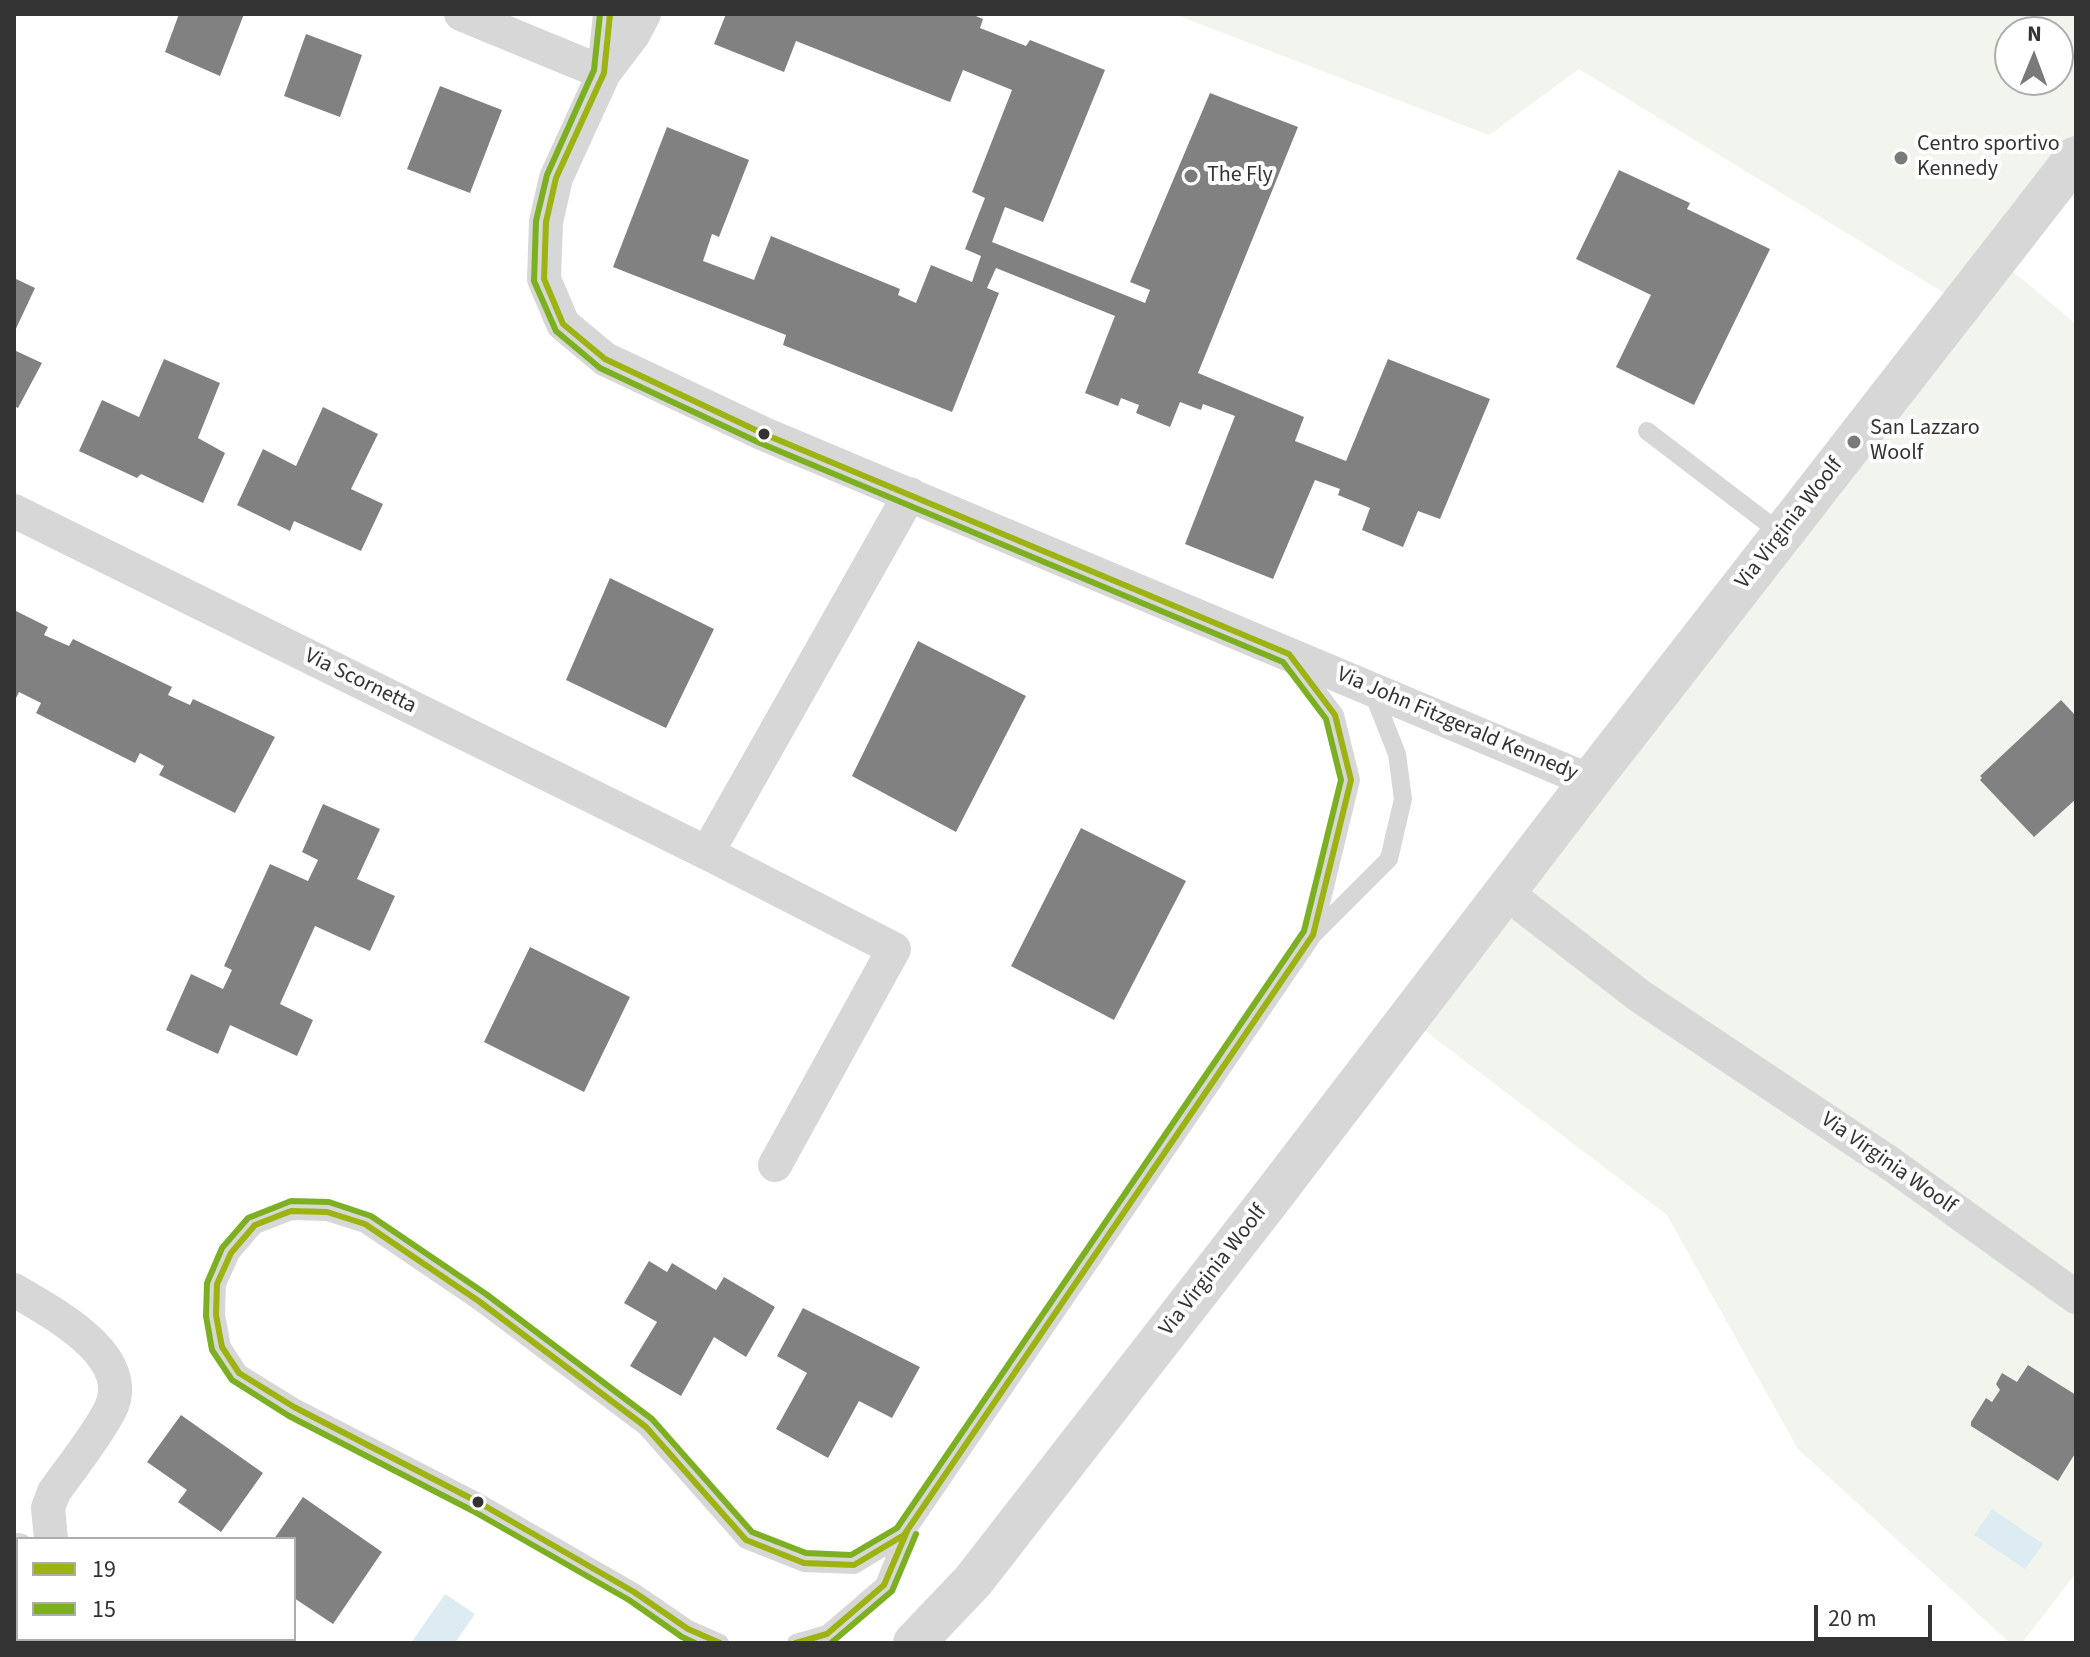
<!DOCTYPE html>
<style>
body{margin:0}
#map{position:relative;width:2090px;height:1657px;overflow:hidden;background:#fff;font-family:"Source Sans 3",sans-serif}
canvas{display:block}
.frame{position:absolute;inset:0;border:16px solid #333;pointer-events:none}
.legend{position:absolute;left:16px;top:1537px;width:280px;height:104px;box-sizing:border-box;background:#fff;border:2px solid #adadad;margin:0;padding:10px 14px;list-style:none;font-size:24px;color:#333}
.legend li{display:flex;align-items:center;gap:16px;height:40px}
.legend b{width:40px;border:2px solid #adadad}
.north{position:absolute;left:1994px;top:16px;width:80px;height:80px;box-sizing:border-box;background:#fff;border:2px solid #adadad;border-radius:50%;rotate:1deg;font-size:22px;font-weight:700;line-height:32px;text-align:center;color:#333}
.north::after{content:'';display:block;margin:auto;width:28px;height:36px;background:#7a7a7a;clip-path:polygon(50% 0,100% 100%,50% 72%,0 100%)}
.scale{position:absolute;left:1814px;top:1605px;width:118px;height:36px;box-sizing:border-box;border:4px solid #333;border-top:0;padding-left:10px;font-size:24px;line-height:28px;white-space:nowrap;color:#333;-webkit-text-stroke:6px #fff;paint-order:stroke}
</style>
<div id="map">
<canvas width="2090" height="1657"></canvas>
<div class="frame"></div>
<ul class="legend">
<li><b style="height:10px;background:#9cb311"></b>19</li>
<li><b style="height:10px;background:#7cb021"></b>15</li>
</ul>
<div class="north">N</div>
<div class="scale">20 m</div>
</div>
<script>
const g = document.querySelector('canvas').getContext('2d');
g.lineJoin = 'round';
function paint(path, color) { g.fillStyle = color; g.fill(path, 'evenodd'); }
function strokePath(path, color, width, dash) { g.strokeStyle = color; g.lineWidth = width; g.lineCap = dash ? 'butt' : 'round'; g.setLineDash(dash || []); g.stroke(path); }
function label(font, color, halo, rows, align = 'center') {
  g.font = font + ' "Source Sans 3",sans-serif'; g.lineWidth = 8; g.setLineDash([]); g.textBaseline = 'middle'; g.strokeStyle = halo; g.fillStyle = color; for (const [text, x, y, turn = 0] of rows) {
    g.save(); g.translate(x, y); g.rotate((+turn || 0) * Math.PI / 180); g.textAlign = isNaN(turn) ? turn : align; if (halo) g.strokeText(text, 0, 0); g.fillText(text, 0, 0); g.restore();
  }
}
const green = new Path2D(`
 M1174,14H2076V181L2011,270L2076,324V1573L2022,1643H2010L1798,1449L1667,1215L1424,1030L1954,299L1579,69L1489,135ZM2010,32H2058V80H2010Z`);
const water = new Path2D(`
 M1992,1509L2043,1544L2025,1569L1974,1535Z
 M445,1594L475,1614L455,1643H411Z`);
const building = new Path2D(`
 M179,14H244L220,76L165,52Z
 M726,14H971L983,19L980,28L1026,46L1030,40L1105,70L1043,222L1005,207L992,242L1145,303L1150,290L1130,282L1210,93L1298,127L1198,373L1304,417L1295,441L1346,461L1388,359L1490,399L1440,519L1418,511L1403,547L1362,530L1370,508L1338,495L1340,489L1315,480L1273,579L1185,544L1235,416L1203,404L1201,410L1180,402L1170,427L1136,413L1139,405L1121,398L1118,406L1085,393L1115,316L996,268L987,288L999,293L952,412L783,345L786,335L613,267L667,127L749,160L719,237L712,234L703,261L754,280L771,236L900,289L898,295L916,303L931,265L972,282L981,256L965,249L985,198L972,192L1012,90L963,70L950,102L796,41L784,72L714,44Z
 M306,34L362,55L340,117L284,96Z
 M440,86L502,110L470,193L407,169Z
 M1619,170L1690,203L1687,209L1770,249L1694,405L1616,367L1651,295L1576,259Z
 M14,278L35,288L14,333Z
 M14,350L42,363L18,408L14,406Z
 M164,359L220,383L198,438L225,453L203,503L141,474L137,478L79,451L102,400L139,417Z
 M323,407L378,434L351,489L383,504L361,551L294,521L290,531L237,505L263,449L296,466Z
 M610,578L714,629L666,728L566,680Z
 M14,610L48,627L44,635L69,646L73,639L172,687L168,695L190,705L193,699L275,737L235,813L159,775L164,766L140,753L135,763L36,713L41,703L19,692L14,702Z
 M918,641L1026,696L956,832L852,776Z
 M2061,700L2076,716V799L2034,837L1980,780L1982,778L1980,776Z
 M323,804L380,829L357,879L395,896L370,951L315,926L280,1004L313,1020L297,1056L230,1025L218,1054L166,1030L191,974L223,989L232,970L224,966L270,864L308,881L318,860L302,852Z
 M1081,828L1186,881L1114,1020L1011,966Z
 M530,947L630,997L584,1092L484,1042Z
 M649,1261L667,1272L672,1263L716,1290L724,1277L775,1307L746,1357L714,1337L681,1396L630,1366L657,1322L624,1303Z
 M803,1308L920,1367L892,1418L859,1401L828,1458L776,1429L807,1373L777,1356Z
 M2028,1365L2076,1395V1452L2058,1481L1971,1426V1422L1986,1398L1992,1402L2000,1390L1996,1384L2002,1373L2017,1382Z
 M181,1415L263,1473L221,1532L178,1502L187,1490L147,1462Z
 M303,1497L382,1552L333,1624L294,1598V1539H274Z
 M18,1628V1639H41L46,1643H14V1633Z`);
const service = new Path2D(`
 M1647,431L1782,534
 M1297,665L1335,715L1351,780L1314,932
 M720,1643L688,1629L634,1592L478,1502L294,1407L239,1373L222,1347L216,1315L217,1284L231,1253L255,1225L291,1211L327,1212L365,1224L480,1302L646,1427L746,1540L804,1563L854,1565L904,1535
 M796,1643L827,1634L884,1585L904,1535L1313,935L1389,859L1403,799L1397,754L1372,691`);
const minor = new Path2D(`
 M461,14L604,73
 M644,14L633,35L604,73L556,178L546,222L544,279L563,324L605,359L764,434L1590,781
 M604,72L610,14
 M14,511L707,853L910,494
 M707,853L894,949L775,1165
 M1505,892L1641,997L1891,1164L2076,1297
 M14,1290C51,1312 137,1356 110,1410C95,1439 72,1466 54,1492L48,1508L51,1539
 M14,1553L18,1550
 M174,1639L180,1643`);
const tertiary = new Path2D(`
 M914,1643L973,1581L1267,1203L1590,781L2076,157`);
const bus1 = new Path2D(`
 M610,14L604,73L556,178L546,222L544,279L563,324L605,359L764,434L1289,654L1335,715L1351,780L1313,935L904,1535L854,1565L804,1563L746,1540L646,1427L480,1302L365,1224L327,1212L291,1211L255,1225L231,1253L217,1284L216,1315L222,1347L239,1373L294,1407L478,1502L634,1592L688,1629L720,1643
 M796,1643L827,1634L884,1585L908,1529`);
const bus2 = new Path2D(`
 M600,14L594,70L547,175L536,221L534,281L556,331L600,368L760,443L1283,662L1326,719L1341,780L1304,931L897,1528L851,1555L806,1553L752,1532L652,1419L486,1294L371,1216L329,1202L291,1201L248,1218L222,1248L207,1283L206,1316L212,1350L232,1380L289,1416L473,1511L629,1600L682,1637L695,1643
 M831,1643L892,1591L916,1534`);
const markers = [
 [1901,158,8,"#7a7a7a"],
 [1191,176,8,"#7a7a7a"],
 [764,434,7,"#333"],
 [1854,442,8,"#7a7a7a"],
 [478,1502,7,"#333"]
];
const poiNames = [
 ["Centro sportivo",1917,145],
 ["Kennedy",1917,170],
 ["The Fly",1207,176],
 ["San Lazzaro",1870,429],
 ["Woolf",1870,454]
];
const streetNames = [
 ["Via Virginia Woolf",1790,524,-52],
 ["Via Scornetta",360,682,26],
 ["Via John Fitzgerald Kennedy",1457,725,23],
 ["Via Virginia Woolf",1888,1164,35],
 ["Via Virginia Woolf",1214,1271,-52]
];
paint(green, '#f1f5ed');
paint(water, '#ddebf3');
paint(building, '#818181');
strokePath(service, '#d7d7d7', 18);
strokePath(minor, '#d7d7d7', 34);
strokePath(tertiary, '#d7d7d7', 42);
strokePath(bus1, '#9cb311', 6);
strokePath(bus2, '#7cb021', 6);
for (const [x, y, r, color] of markers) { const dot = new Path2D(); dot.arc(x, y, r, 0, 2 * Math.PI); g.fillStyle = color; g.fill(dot); strokePath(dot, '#fff', 3); }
label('22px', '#333', '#fff', poiNames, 'left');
label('22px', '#333', '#fff', streetNames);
</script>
